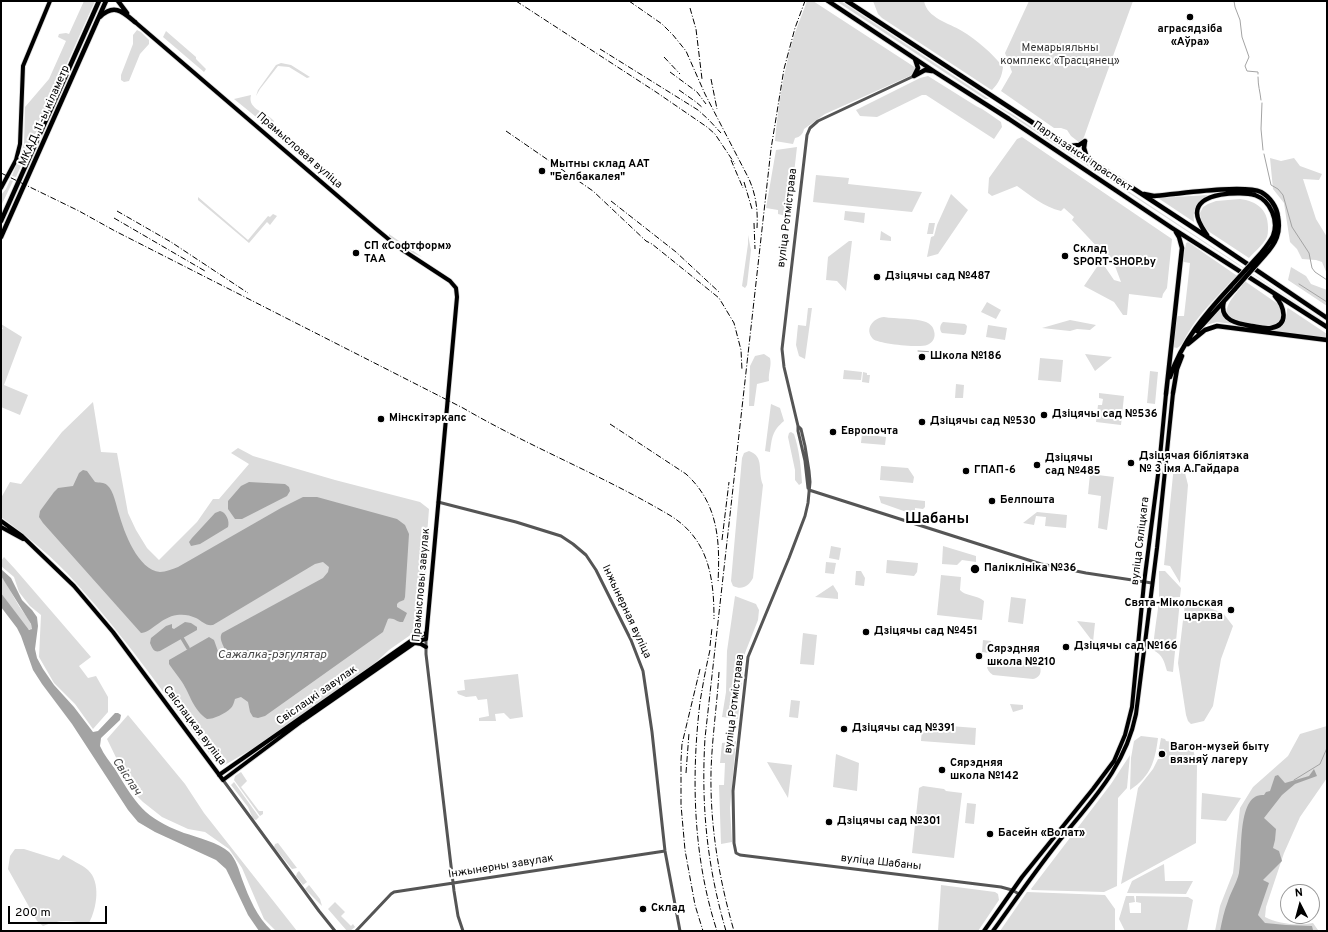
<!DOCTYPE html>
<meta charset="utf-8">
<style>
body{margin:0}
#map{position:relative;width:1328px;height:932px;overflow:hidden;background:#fff;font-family:Overpass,sans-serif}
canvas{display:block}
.frame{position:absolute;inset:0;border:2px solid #000;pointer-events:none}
.north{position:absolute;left:1280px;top:884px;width:40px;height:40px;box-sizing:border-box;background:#fff;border:1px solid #999;border-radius:50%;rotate:354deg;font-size:11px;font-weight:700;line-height:16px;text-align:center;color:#000}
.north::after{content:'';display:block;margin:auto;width:14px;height:18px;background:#000;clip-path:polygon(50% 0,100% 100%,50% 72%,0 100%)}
.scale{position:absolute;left:8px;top:906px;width:99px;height:18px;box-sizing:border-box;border:2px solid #000;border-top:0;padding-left:5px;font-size:12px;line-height:14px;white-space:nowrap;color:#000;-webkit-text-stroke:3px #fff;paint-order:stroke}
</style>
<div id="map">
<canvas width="1328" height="932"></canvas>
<div class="frame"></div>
<div class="north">N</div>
<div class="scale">200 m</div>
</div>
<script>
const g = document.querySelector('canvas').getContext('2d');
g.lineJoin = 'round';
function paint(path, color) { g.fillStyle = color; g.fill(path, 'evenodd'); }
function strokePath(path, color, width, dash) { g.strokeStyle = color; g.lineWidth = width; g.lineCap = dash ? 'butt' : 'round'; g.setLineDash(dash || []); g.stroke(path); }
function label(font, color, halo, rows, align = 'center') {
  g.font = font + ' Overpass,sans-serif'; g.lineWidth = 4; g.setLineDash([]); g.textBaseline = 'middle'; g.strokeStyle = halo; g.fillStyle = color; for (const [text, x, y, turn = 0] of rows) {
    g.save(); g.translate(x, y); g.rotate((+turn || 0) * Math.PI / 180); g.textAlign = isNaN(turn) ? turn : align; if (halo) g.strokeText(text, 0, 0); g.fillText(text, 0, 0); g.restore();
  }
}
const green = new Path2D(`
 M84,1H95L16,177L12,176L24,144L25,107L49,79L66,41L58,37L59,34L66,33L69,34Z
 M807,1H813L916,68L912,75L825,114L804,129C803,134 800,137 795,138L793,144L775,141C778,106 784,69 794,36C798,24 803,12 807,1Z
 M836,1H841L989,99H985Z
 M873,1H924C927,18 949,23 962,31C977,40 992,53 1003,67C1002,76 999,83 992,90L990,89L882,18L878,14Z
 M1029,1H1133L1096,103L1084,137L1080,143L1071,136L1067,130L1061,128H1054L1001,91L1012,72L1005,53Z
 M137,30L141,32L149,40V44L140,54L129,81L124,82L121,80V75L133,44V35Z
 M166,31L196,57V59L206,69L204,72L163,37Z
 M281,63L291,65L310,77L307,78L289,67L278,66L260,89L256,96L258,90L276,65Z
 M928,76L976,106C985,110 992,116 1001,122L1002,127L994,139L926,95H922L877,117L860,116L856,110L920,78Z
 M251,95C247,110 267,112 274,121V126L271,129L234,99Z
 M992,103L1012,114L1321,319L1322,320Z
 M1022,137L1172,239L1167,288L1163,294L1162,298L1129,294L1127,315H1123L1114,302L1084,286L1101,261L1114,280L1121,282L1112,258L1101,251L1072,220L1074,217L1064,208L1061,211C1044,207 1031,196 1017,186L992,196L988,193L989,178L1017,139Z
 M797,147L791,200L787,206L786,216L778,214V210L766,208L776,150Z
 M1270,158L1281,161L1294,158L1300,166L1322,174L1319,180L1303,179L1316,219L1327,237V274L1322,262L1316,260L1302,259L1297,249L1290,242L1284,203L1273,189Z
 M816,175L849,178L848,184L922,192L912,212L813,202Z
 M10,180L13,181L1,206V195L6,189Z
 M951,194L968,210L938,254L927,257L931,237L934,236L937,225Z
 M1208,195C1196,203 1193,207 1194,222L1158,198Z
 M198,197L248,240L268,216L270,217L273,214L277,216L270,225L267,222L249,243L198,200Z
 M1240,199C1256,201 1268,209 1268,227C1268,231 1268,236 1266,239C1262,246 1254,252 1249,258L1208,231L1202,223L1200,213L1203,207L1208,204L1216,201Z
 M845,211L865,213L864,223L844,220Z
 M929,223H935L933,234H927Z
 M881,231L891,237V241L880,240Z
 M389,234L422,257L413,253L389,236Z
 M748,235L751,250L747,285L745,288L742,286L748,244Z
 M849,241H852L846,291L837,281L826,280L828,257Z
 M1188,242L1278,304C1279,306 1282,310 1282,313C1285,332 1253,325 1243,323V322C1214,317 1231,299 1242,286L1232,280C1217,297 1199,314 1188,333C1184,339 1183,345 1177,348L1173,347L1177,318L1178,316H1184L1190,263L1184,262L1183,261L1186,243Z
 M1291,267L1306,276L1311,284L1327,290V306L1288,280Z
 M987,302L1001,310L996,319L981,312Z
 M808,308H812L805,359L799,356L796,345L798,325L806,326Z
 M1220,308C1223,319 1230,322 1240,325L1217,322L1206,325V323Z
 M1288,308L1327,334V339L1269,331C1281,329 1288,322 1287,309Z
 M884,317C896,319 915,318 926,322C930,324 933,326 934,331C936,337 933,343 927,345C920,348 879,344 873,339C864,329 873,318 884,317Z
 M1070,320L1096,325L1090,330L1077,329L1070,331L1042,328Z
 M943,322L965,324L967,326L966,333L964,335L942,333C939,330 940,324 943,322Z
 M1,324L22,337L4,385L28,395L20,415L1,407V331L3,328L1,327Z
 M988,325L1007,328L1005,340L986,337Z
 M764,354L770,358C772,366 768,372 769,381L757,384L754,406H749L750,366L755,356Z
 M1085,354L1112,357L1095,371Z
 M1040,358L1063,360L1061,382L1038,380Z
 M844,370L862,372L861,380L843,379Z
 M1150,371L1158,372L1155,404L1147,403Z
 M863,372L867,373V375H870L869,383L862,382Z
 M956,384L964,385L963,398H955Z
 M1099,393L1124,396L1121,425L1096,422L1098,405H1102L1103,399L1099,398Z
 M93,402L101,452L117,453L128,513L136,530L147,548L159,560L197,522L213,499H219L249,464L231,453L238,448L253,456L335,480L420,502L429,509L426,548L427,563L421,625L409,636L389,650L374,664L259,745L223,766L218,765C171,704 128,640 76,583C55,559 27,536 1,517V498L10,482L21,484L62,432Z
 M771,404L780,408L784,421C772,431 772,438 770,452L765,451Z
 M791,432L794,434C799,449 801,466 802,483L799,485L795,480V470L788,437L789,433Z
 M862,434L886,437L885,445L861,443Z
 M749,451C765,457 757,470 763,485L753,578C748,587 742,590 733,586L731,581L742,458L744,453Z
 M1174,465L1181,466L1185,473L1188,485L1180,583L1170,566L1164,565Z
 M881,466L908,468L914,477L913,483L880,480Z
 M1090,474L1114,477L1107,530L1098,528L1101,496L1088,494Z
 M879,496L925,501V507L923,509L915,508V515L881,503Z
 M1037,512L1067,515L1066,528L1045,526L1046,517L1036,516L1034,525L1023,523Z
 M831,546L841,548L839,560L829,558Z
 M943,546L976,556V562L962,560L957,565L942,564Z
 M4,557L15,569L91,657L79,666L88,678L96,676L108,697V712L93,729L75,704L54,683L39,657L41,615L30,606L19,592L14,577L1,566V561Z
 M887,560L918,563L917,572L914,576L886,573Z
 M826,562L836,563L834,574L825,573Z
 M856,571H861L865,578L864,586L855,585Z
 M1159,571H1165L1181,588L1180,597L1159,598Z
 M941,575L961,577L960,590C965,596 977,595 984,601L982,620L937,615Z
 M1,576C8,586 13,596 19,606C24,614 30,619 32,628L31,630L27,629L1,593Z
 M833,585L838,593V599L815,597Z
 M735,596L756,604L759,610L758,620L745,653L741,690C735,698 737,700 739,708C739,711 738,716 738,719L722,717L726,692L727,651Z
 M1011,597L1026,599L1023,624L1008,622Z
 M1180,600L1173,672L1167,671C1164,661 1163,655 1153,650C1154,633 1157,617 1159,601Z
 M1185,603L1201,605L1223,613L1233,626L1221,659L1213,706L1204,721L1191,724L1188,721L1186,715L1178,663Z
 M1077,621L1095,623L1093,642Z
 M803,633L817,635L814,665L800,664Z
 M983,640L991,641L989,653L982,652Z
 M993,658L1034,662L1040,667C1042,673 1039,678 1033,679L993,675C985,670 985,662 993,658Z
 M518,674L523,717L510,719L504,713L495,714L496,721H479V718L489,716L487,699L478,700L476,696L466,697L458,694L457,691L465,690L464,680Z
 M791,700L800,701L798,718L789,717Z
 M1010,704L1023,705V709L1013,712Z
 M128,715L185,784L204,813L297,931H276L264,919L242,868L229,849L205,832L188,829L162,817L143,802L136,795L127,780L107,739Z
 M950,726L976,728L975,745L921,741L922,728Z
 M1327,726V778L1300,817L1284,853L1266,907L1265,917C1278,924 1299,926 1313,923L1318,930L1317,931H1215L1220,906L1233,873L1240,808L1253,787L1288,756L1300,734Z
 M1141,736L1158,738C1155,761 1151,776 1130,790L1131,758L1134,741Z
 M1161,738L1165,739L1166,741L1192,745L1197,765L1196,843L1121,884L1138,788L1153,769L1158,759H1162L1164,749H1159Z
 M736,741L730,808L732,842L721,844L719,785H724L725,763H720L722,743Z
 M836,754L859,763L857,791L833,787Z
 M1130,755L1127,788L1118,798L1117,886L1104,892L1032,890L1031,889L1111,784Z
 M767,762L792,765L788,798Z
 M241,772L247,781L241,787L259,811H263V814L260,816L234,780L235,776Z
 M234,782L259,817L256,820L253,819L248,807L231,785Z
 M923,786L944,789L946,791L962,793L954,858L912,853L919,788Z
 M1202,793L1241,798L1226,821L1201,819Z
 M967,803L976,804L974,824L965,823Z
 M278,843L297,868L292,869L274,847L275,844Z
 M15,849H24L59,860L63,855C71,860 81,864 88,870C101,882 97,908 89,923C81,923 73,921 66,921C58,921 50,923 43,926L37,921L8,869L10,856Z
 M1164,864L1165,881H1193L1186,894L1127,893L1132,881Z
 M299,871L307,882L303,885L296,876L297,873Z
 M309,885L320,899L322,906L305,889Z
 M941,885L995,892L998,894L999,900L978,931H938Z
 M1027,892L1105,895L1115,909V931H1000Z
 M1126,896H1134L1135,902L1129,903L1130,913H1141V903L1136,902V896L1188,897L1193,900L1187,931H1125L1119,919Z
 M335,902L345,912L341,916L351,926L353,924L355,927L350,931H347L328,909Z`);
const water = new Path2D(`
 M83,470L87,471L95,482C99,483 104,482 107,485C114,491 116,505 119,514C124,532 138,570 160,572C166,572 172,569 178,567L281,508L303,497H317L397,519L405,525L409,534L405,597L404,600L399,602L397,604V607L407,613L403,622C397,623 394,617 388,619L383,632L265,716L258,718L253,717L250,712L248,702L241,697L235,699C234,702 233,706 231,708C225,714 214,719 207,719C193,710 190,694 182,682C178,676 173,670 169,664V660L209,637L214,640L220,657L222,658H225C229,650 217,641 222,633L323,578L328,572L329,567L323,562L315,564L213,625C205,626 202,621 196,618C190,615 183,614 177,615C161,617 151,633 141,633L43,523L39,517L40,511L54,492L58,488L73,486L79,473Z
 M249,482L285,484L289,487L290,491L287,496L242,519H235L228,509V501L241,486Z
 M220,511C226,512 230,521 228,527L200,544L191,546L189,542L192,538L215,513Z
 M1,569L11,578L22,600L32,610L37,617L38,626L35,649L37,658L43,669L54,685L74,707L93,732L98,731L115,713H118L121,715L120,720L101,738L100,746C104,755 110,762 115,769C137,805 143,817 184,833C197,837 219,843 229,852C236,859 239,870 242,879C249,898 257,917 272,931H259L248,915L229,875L226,869L216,860L155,832L138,822L128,810L72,724L42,684L33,670L21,636L17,628L1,607V593L29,630L32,629L31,624L1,576Z
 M185,622L191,623L197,627V630L160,651C154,653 152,648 150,643L151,638L166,626L172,624V628L174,629Z
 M1314,769L1317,776L1295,784L1282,795L1264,818L1276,829L1275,840L1273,848L1279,851L1282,861L1263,880L1269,883L1258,915L1265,923L1286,925L1312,926L1313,930L1308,931H1220C1222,921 1224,911 1228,901C1231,892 1237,882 1239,873C1243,856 1236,792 1264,795L1266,792L1270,791L1275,776L1278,775L1285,783L1309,776Z`);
const stream = new Path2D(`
 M1234,1L1235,7L1240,20L1242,37L1249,57L1245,66L1247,71L1258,72V74
 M1258,77C1258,86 1260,91 1261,100
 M1262,103L1261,129L1263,150
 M1264,154L1271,185L1278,189L1283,195L1292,227L1309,253L1312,268L1315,272L1327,280
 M1299,284L1327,302
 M918,351L935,352
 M1294,780L1320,764L1327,748`);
const canal = new Path2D(`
 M182,638L188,648`);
const minor = new Path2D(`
 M798,426L801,429L805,446L809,471L810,482L808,503L805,516L789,558L748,657L733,791L734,843L736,853L740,855L1001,887L1012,890L1019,894
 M808,488L805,461L798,431V426L784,367L782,349L807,135L810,128L818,121L914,76
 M809,490L1041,564L1086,573L1152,583
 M438,502L516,522L561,536L573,544L586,555L596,570L631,640L643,671L652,732L665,851L680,931
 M426,639V654L454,891L458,916L463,931
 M223,780L319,911L335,931
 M356,931L391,894L394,892L665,851`);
const major = new Path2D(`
 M1,188L16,160L20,144L23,66L50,1
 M1,521L22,536L74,586L113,632L223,780L302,721L413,644L418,641L426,639L457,297L456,288L450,281L398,247L375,228L135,22
 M1,527L23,539
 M415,643L421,644L426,647
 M219,775L415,638L426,633
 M984,931L1022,877L1093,789L1114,761L1125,735L1132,707L1144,583L1159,467L1166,394
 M993,931C1014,902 1034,873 1056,845C1089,803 1125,769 1136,714L1157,548L1173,393`);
const highway = new Path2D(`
 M118,1L127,13
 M828,1L935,72L1009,119L1172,228L1327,327
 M847,1L1209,238L1327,318
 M100,17C114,3 123,12 135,22
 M914,76L925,70L932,71
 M914,76L918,68L915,59
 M1085,141L1084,148L1087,158
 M1070,146L1079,145L1085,141
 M1144,194L1154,196C1176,194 1244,184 1261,192C1270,197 1277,207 1278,217C1281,233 1276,243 1265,255
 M1,221L99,1
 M1207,235C1203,229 1197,221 1197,213C1197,192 1241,191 1255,195C1271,201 1279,221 1273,236C1270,242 1266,247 1262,252
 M1,237L106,1
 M1224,301C1218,321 1239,324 1252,326C1258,327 1265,329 1271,328C1290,325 1284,306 1275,296
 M1197,331L1235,289
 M1188,344L1205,330L1217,326L1327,340
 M1170,377C1182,341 1206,313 1231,286
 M1173,393L1177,369L1182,356
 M1166,394L1182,248L1179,237L1176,232`);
const rail = new Path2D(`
 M516,1L656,92L707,127L715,134L735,164
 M629,1L662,24L673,35L686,51L705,94L749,179C756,195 758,210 757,228
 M690,8L696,29L702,79
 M600,49L698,110L708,119L721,133
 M664,57L680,74
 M670,72L697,92L706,104
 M711,79L717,109
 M679,90L696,102L703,108
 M506,131L593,191L646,241L652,244L719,298L734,323L741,350L742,370
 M731,160L743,188
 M1,173L79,211L115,231L463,408C530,447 604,476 671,516C709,540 714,578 714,619
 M744,182L752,209
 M611,201L676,252L719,292
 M117,211L171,242L248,293
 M114,218L205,271
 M754,223L755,249
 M610,424L686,474C719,504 720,542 718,583
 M722,540L729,482
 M710,646L712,628
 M710,650C706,667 703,684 700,702C691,778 693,857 717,931
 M700,669L682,744L681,760V805L685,850L695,905L703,931
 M719,672C717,705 712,738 711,772C710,826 719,879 734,931
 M686,773L689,733
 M726,931C707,866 701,806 705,738L771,149L784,69L795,28L805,1`);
const highwayBridge = new Path2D(`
 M1231,286L1262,252
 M1235,289L1265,255`);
const markers = [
 [1190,17,4,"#000"],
 [542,171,4,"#000"],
 [356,253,4,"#000"],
 [1065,256,4,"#000"],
 [877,277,4,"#000"],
 [922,357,4,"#000"],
 [1044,415,4,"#000"],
 [381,419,4,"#000"],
 [922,422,4,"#000"],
 [833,432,4,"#000"],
 [1131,463,4,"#000"],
 [1037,465,4,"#000"],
 [966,471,4,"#000"],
 [992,501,4,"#000"],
 [975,569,5,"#000"],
 [1231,610,4,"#000"],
 [866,632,4,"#000"],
 [1066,647,4,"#000"],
 [979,656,4,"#000"],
 [844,729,4,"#000"],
 [1162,754,4,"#000"],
 [942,770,4,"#000"],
 [829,822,4,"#000"],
 [990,834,4,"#000"],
 [643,909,4,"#000"]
];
const poiNames = [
 ["аграсядзіба",1190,30,"center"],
 ["«Аўра»",1190,43,"center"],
 ["Мытны склад ААТ",550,165],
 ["\"Белбакалея\"",550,178],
 ["СП «Софтформ»",364,247],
 ["ТАА",364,260],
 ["Склад",1073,250],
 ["SPORT-SHOP.by",1073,263],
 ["Дзіцячы сад №487",885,277],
 ["Школа №186",930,357],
 ["Дзіцячы сад №536",1052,415],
 ["Мінскітэркапс",389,419],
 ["Дзіцячы сад №530",930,422],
 ["Европочта",841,432],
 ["Дзіцячая бібліятэка",1139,457],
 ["№ 3 імя А.Гайдара",1139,470],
 ["Дзіцячы",1045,459],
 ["сад №485",1045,472],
 ["ГПАП-6",974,471],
 ["Белпошта",1000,501],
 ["Паліклініка №36",984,569],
 ["Свята-Мікольская",1223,604,"right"],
 ["царква",1223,617,"right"],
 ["Дзіцячы сад №451",874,632],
 ["Дзіцячы сад №166",1074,647],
 ["Сярэдняя",987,650],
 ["школа №210",987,663],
 ["Дзіцячы сад №391",852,729],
 ["Вагон-музей быту",1170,748],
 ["вязняў лагеру",1170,761],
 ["Сярэдняя",950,764],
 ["школа №142",950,777],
 ["Дзіцячы сад №301",837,822],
 ["Басейн «Волат»",998,834],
 ["Склад",651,909]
];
const parkNames = [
 ["Мемарыяльны",1060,49],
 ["комплекс «Трасцянец»",1060,62]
];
const streetNames = [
 ["МКАД, 11-ы кіламетр",45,116,-66],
 ["Прамысловая вуліца",299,151,41],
 ["Партызанскі праспект",1082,157,34],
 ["вуліца Ротмістрава",788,218,-83],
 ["вуліца Сяліцкага",1141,541,-83],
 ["Прамысловы завулак",422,585,-85],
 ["Інжынерная вуліца",626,612,65],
 ["Свіслацкі завулак",317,696,-35],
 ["вуліца Ротмістрава",735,704,-83],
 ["Свіслацкая вуліца",194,726,53],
 ["вуліца Шабаны",881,863,6],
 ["Інжынерны завулак",501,867,-9]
];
const waterNames = [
 ["Сажалка-рэгулятар",272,656],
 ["Свіслач",126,777,56]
];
const districtNames = [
 ["Шабаны",937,520]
];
paint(green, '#dcdcdc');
paint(water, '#a3a3a3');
strokePath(stream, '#a3a3a3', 1);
strokePath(canal, '#a3a3a3', 3.5);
strokePath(major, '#dbdbdb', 5.5);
strokePath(highway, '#dbdbdb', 6);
strokePath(minor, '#555', 3);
strokePath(major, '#000', 4);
strokePath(highway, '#000', 4.5);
strokePath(rail, '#000', 1, [6, 2, 1, 2]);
strokePath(highwayBridge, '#dbdbdb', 6, []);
strokePath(highwayBridge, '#000', 4.5);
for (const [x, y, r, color] of markers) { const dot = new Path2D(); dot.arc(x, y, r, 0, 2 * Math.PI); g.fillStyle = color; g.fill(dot); strokePath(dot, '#fff', 1.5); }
label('bold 11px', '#000', '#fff', poiNames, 'left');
label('11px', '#333', '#fff', parkNames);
label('11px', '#000', '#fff', streetNames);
label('italic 12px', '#444', '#fff', waterNames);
label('bold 15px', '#000', '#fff', districtNames);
</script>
